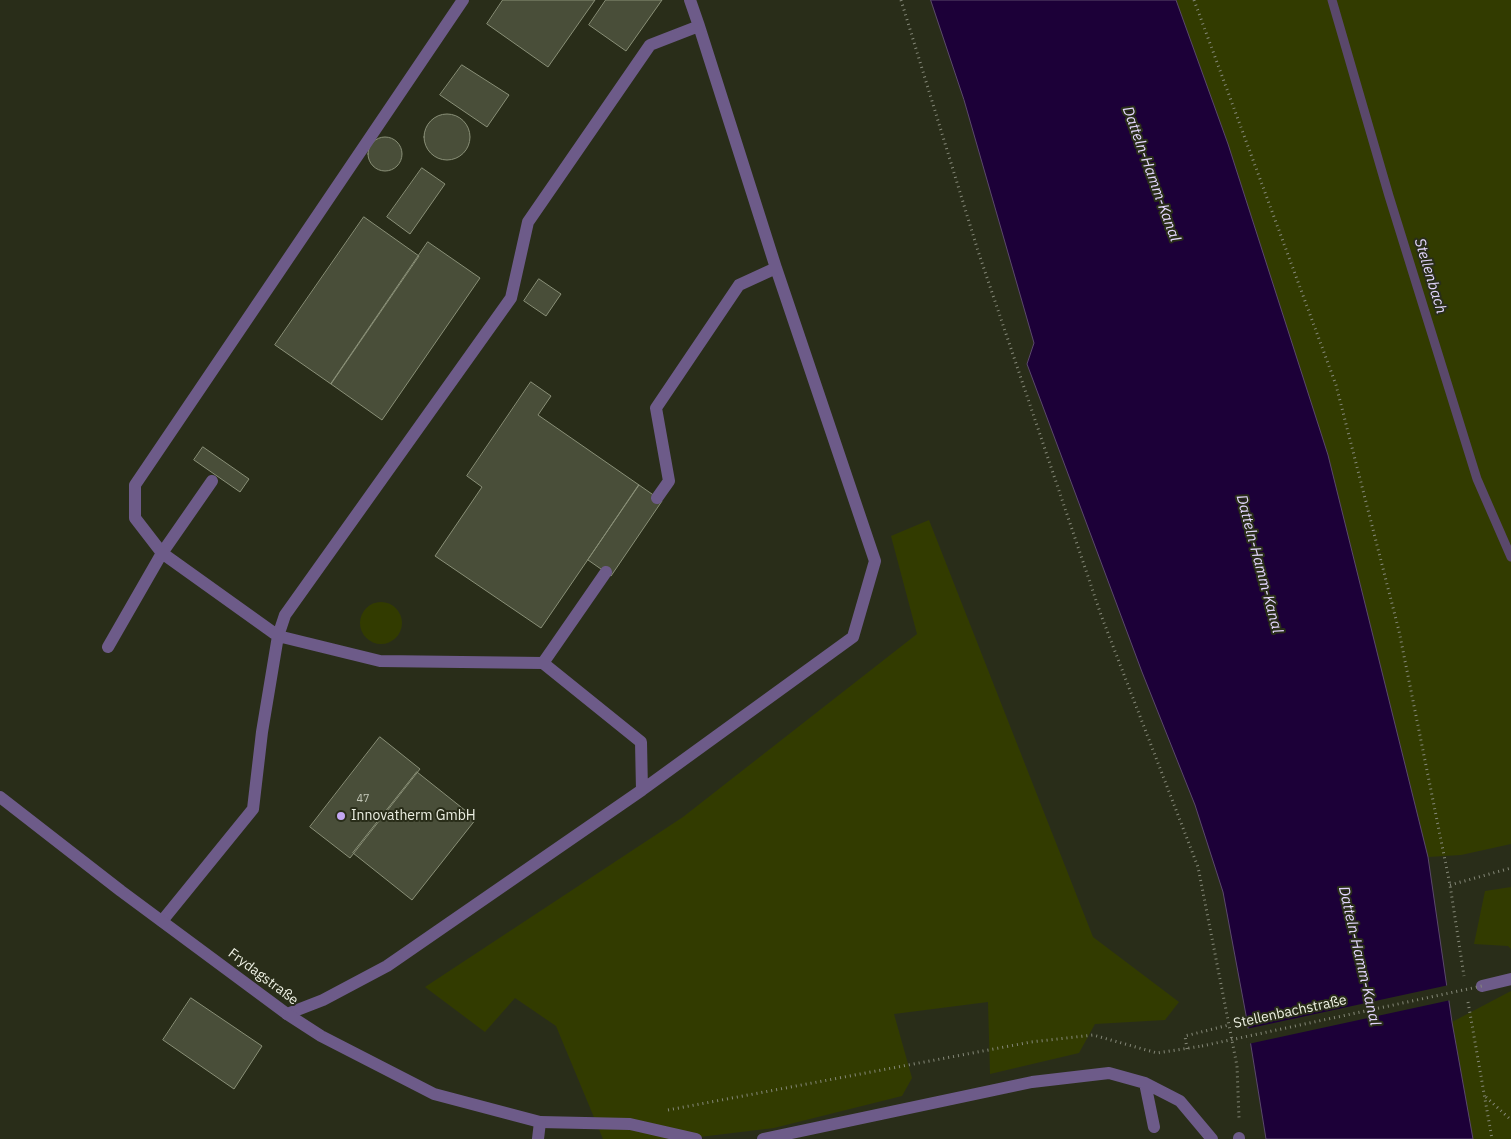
<!DOCTYPE html>
<meta charset="utf-8">
<style>
body{margin:0}
canvas{display:block;background:#292d19}
</style>
<canvas width="1511" height="1139"></canvas>
<script>
const g = document.querySelector('canvas').getContext('2d');
g.lineJoin = 'round';
function paint(path, color) { g.fillStyle = color; g.fill(path, 'evenodd'); }
function strokePath(path, color, width, dash) { g.strokeStyle = color; g.lineWidth = width; g.lineCap = dash ? 'butt' : 'round'; g.setLineDash(dash || []); g.stroke(path); }
function label(font, color, halo, rows, align = 'center') {
  g.font = font + ' "IBM Plex Sans",sans-serif'; g.lineWidth = 4; g.setLineDash([]); g.textBaseline = 'middle'; g.strokeStyle = halo; g.fillStyle = color; for (const [text, x, y, turn = 0] of rows) {
    g.save(); g.translate(x, y); g.rotate((+turn || 0) * Math.PI / 180); g.textAlign = isNaN(turn) ? turn : align; if (halo) g.strokeText(text, 0, 0); g.fillText(text, 0, 0); g.restore();
  }
}
const green = new Path2D(`
 M1176,0H1511V844L1461,855L1428,857L1328,455L1228,144Z
 M929,520L1093,937L1179,1002L1165,1020L1095,1024L1079,1053L990,1074L988,1002L894,1014L912,1078L902,1096L774,1128L683,1139H603L556,1026L515,998L485,1032L425,987L683,817L917,634L891,536Z
 M360 623a21 21 0 1 1 42 0a21 21 0 1 1-42 0Z
 M1511,887V949L1508,946L1474,944L1485,891Z
 M1511,991V1139H1473L1452,1022Z`);
const water = new Path2D(`
 M931,0H1176L1228,144L1328,455L1428,857L1452,1022L1473,1139H1266L1246,1015L1223,892L1195,805L1142,672L1027,364L1034,343L964,100Z`);
const pier = new Path2D(`
 M1449,985L1451,1000L1248,1044L1246,1029Z`);
const stream = new Path2D(`
 M1332,0L1389,196L1477,479L1511,557`);
const building = new Path2D(`
 M503,0H595L548,67L487,24Z
 M606,0H662L626,51L589,25Z
 M462,65L509,95L487,127L440,95Z
 M424 137a23 23 0 1 1 46 0a23 23 0 1 1-46 0Z
 M368 154a17 17 0 1 1 34 0a17 17 0 1 1-34 0Z
 M422,168L445,184L410,234L387,217Z
 M364,217L419,256L331,384L275,345Z
 M428,242L480,278L382,420L331,384Z
 M539,279L561,294L546,316L524,301Z
 M531,382L551,396L538,415L639,485L541,628L435,556L482,487L467,476Z
 M203,447L249,479L240,492L194,460Z
 M639,485L662,501L611,576L588,560Z
 M380,737L420,769L350,858L310,827Z
 M417,772L476,819L412,900L353,853Z
 M191,998L262,1046L234,1089L163,1040Z`);
const path = new Path2D(`
 M901,0L978,251L1101,615L1198,867L1237,1066L1239,1118
 M1194,0L1336,385L1399,631L1450,885L1464,976
 M1450,885L1511,868
 M1468,1002L1492,1139
 M1187,1049L1185,1036L1229,1025
 M1486,1097L1511,1120
 M668,1110L1031,1042L1093,1035L1157,1053L1202,1046`);
const service = new Path2D(`
 M699,26L776,268
 M108,647L162,553L135,518V485L463,0
 M543,663L380,661L278,636L285,615L511,298L528,222L650,45L699,26L690,0
 M642,790L853,637L875,561L776,268L739,285L656,408L669,481L657,498
 M162,921L253,809L262,732L278,636L162,553L212,481
 M287,1014L323,1000L387,966L642,790L641,742L543,663L606,572
 M1145,1083L1154,1127
 M540,1122L630,1124L696,1139
 M1239,1138V1139
 M763,1139L1032,1082L1109,1073L1145,1083L1180,1101L1212,1139`);
const minor = new Path2D(`
 M0,797L121,891L287,1014L321,1036L434,1094L540,1122L538,1139
 M1482,986L1511,979`);
const pathBridge = new Path2D(`
 M1202,1046L1482,986`);
const markers = [
 [341,816,5,"#c3a7f2"]
];
const numberNames = [
 ["47",363,799]
];
const poiNames = [
 ["Innovatherm GmbH",351,816]
];
const streetNames = [
 ["Frydagstraße",263,977,37],
 ["Stellenbachstraße",1290,1012,-12]
];
const waterNames = [
 ["Datteln-Hamm-Kanal",1151,174,70],
 ["Stellenbach",1430,276,73],
 ["Datteln-Hamm-Kanal",1259,564,75],
 ["Datteln-Hamm-Kanal",1359,956,77]
];
paint(green, '#323b00');
paint(water, '#1c0038');
strokePath(water, '#5a486b', 1);
paint(pier, '#292d19');
strokePath(stream, '#5a486b', 9);
paint(building, '#494e39');
strokePath(building, '#898f77', 1);
strokePath(path, '#858878', 3, [1, 4]);
strokePath(service, '#6d5b89', 12);
strokePath(minor, '#6d5b89', 12);
strokePath(pathBridge, '#858878', 3, [1, 4]);
for (const [x, y, r, color] of markers) { const dot = new Path2D(); dot.arc(x, y, r, 0, 2 * Math.PI); g.fillStyle = color; g.fill(dot); strokePath(dot, '#292d19', 2); }
label('11px', '#c3c7b8', null, numberNames);
label('14px', '#ecefe2', '#292d19', poiNames, 'left');
label('14px', '#ecefe2', '#292d19', streetNames);
label('italic 15px', '#e3d6fd', '#292d19', waterNames);
</script>
